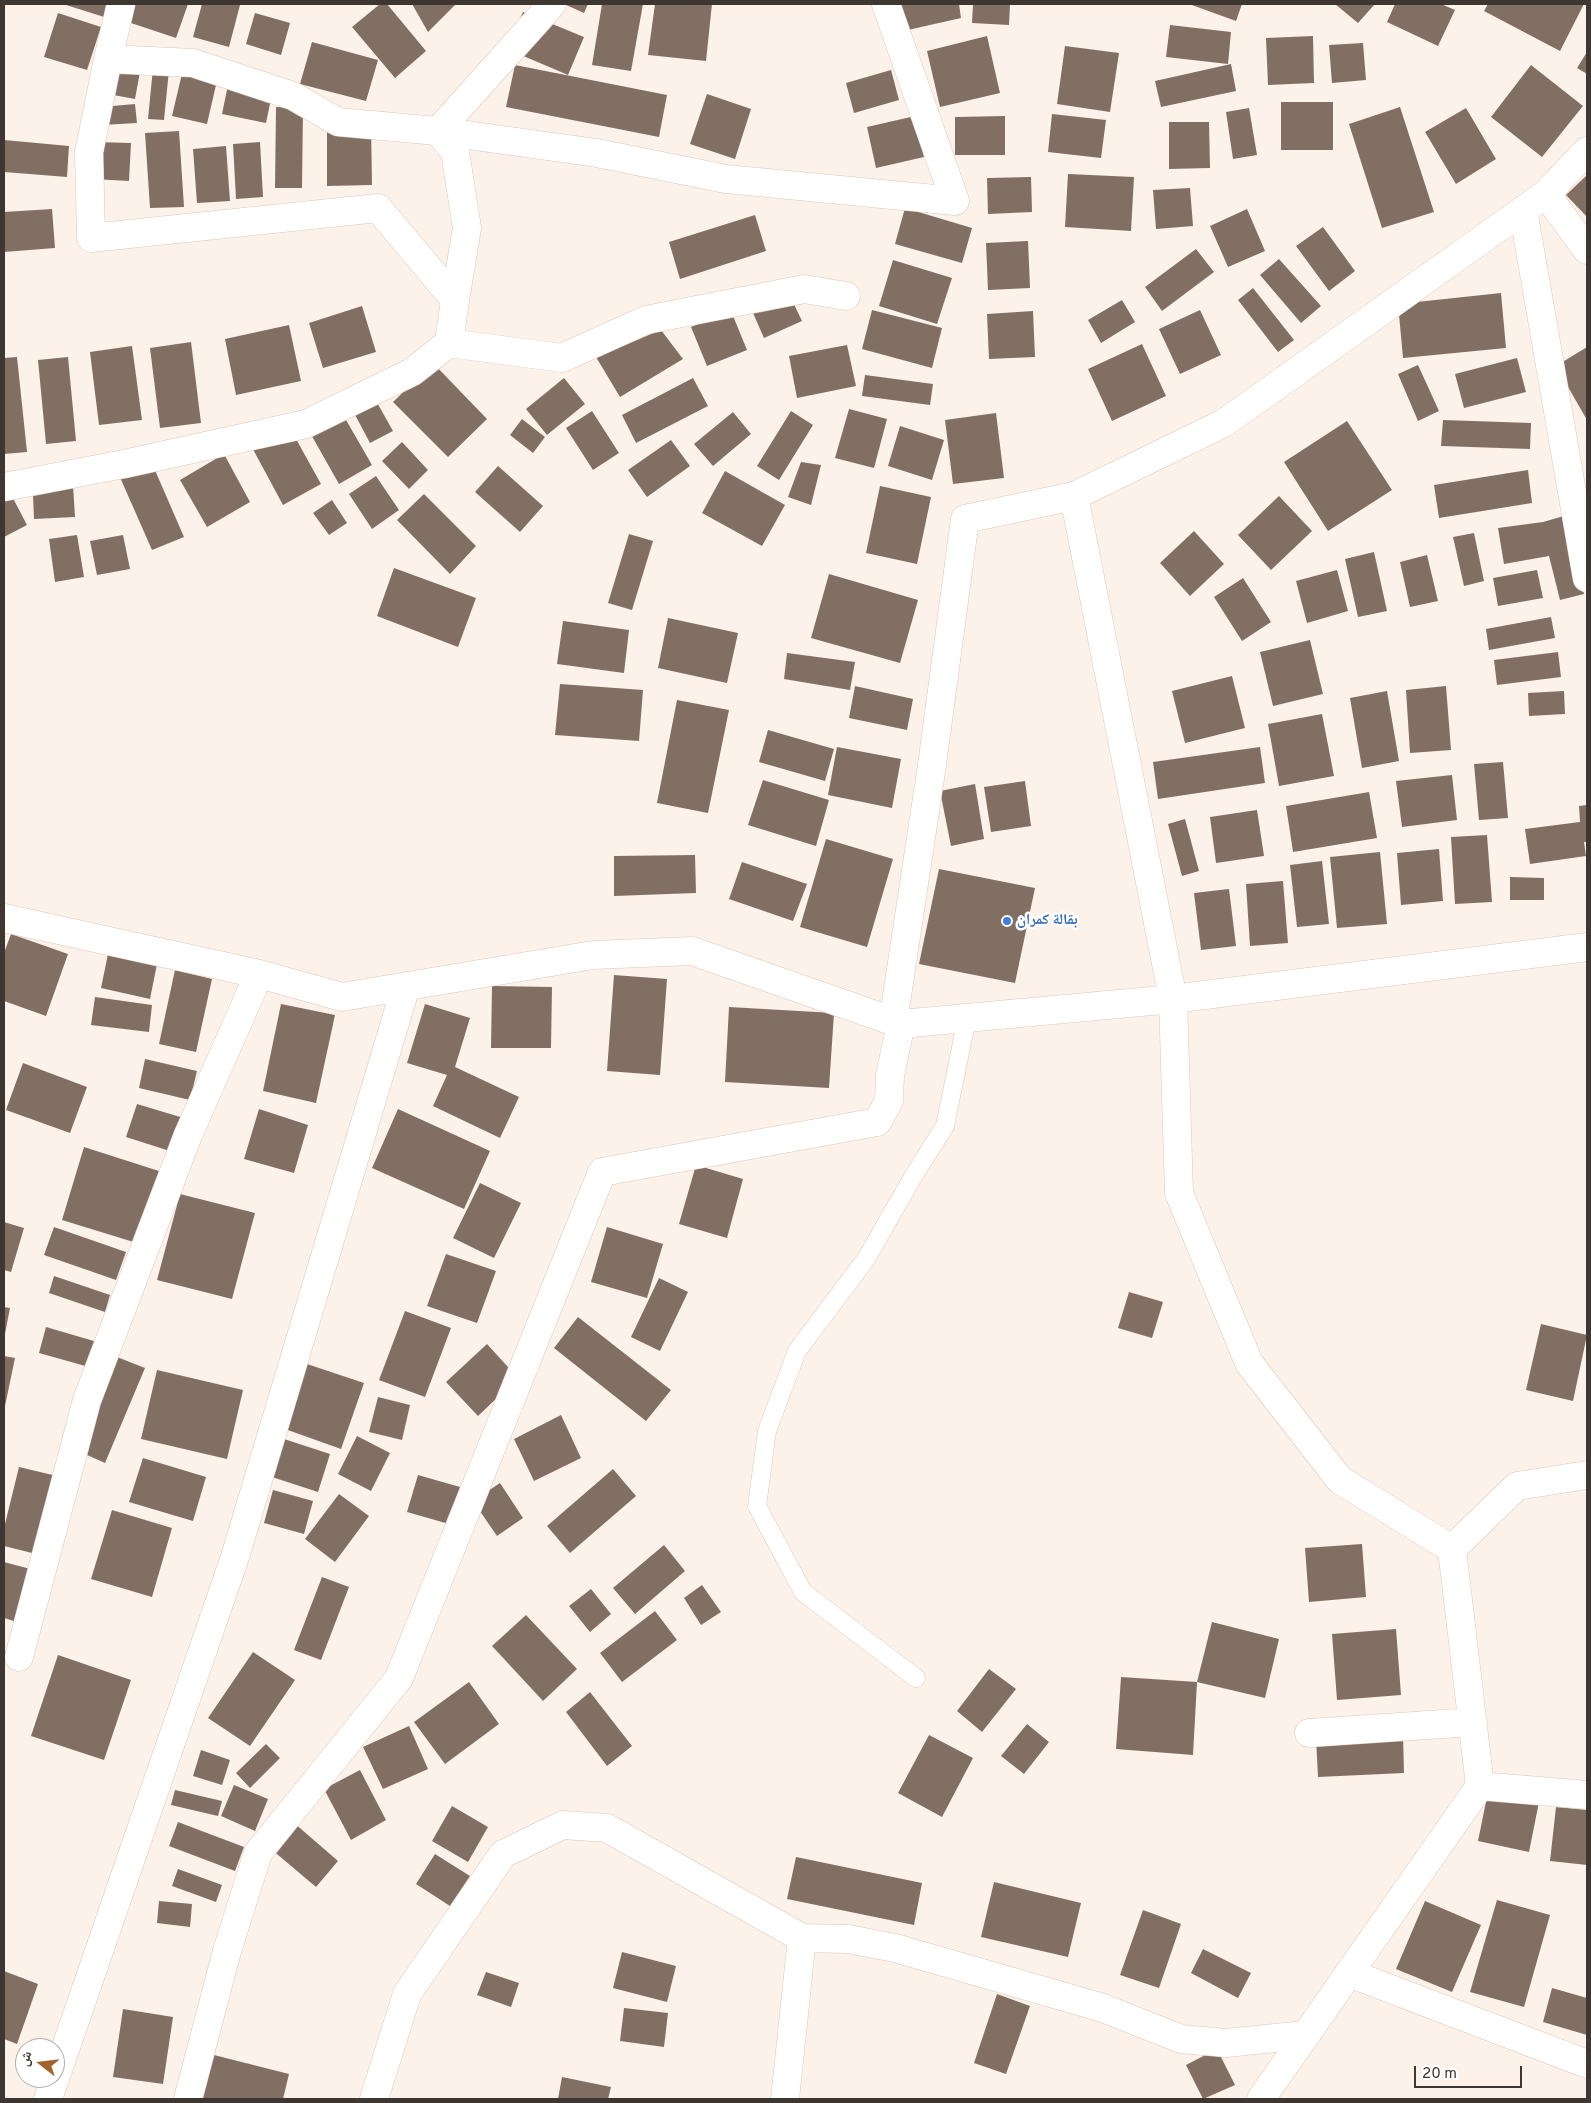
<!DOCTYPE html>
<meta charset="utf-8">
<style>
body{margin:0}
#map{position:relative;width:1591px;height:2103px;overflow:hidden;background:#fdf2e9;font-family:Overpass,"Noto Naskh Arabic",sans-serif}
canvas{display:block}
.frame{position:absolute;inset:0;border:5px solid #3e3731;pointer-events:none}
.north{position:absolute;left:15px;top:2038px;width:50px;height:50px;box-sizing:border-box;background:#fff;border:1px solid #b2afad;border-radius:50%;rotate:286deg;font-size:14px;font-weight:700;line-height:20px;text-align:center;color:#3e3731}
.north::after{content:'';display:block;margin:auto;width:18px;height:22px;background:#a2632a;clip-path:polygon(50% 0,100% 100%,50% 72%,0 100%)}
.scale{position:absolute;left:1414px;top:2066px;width:108px;height:22px;box-sizing:border-box;border:2px solid #3e3731;border-top:0;padding-left:6px;font-size:15px;line-height:18px;white-space:nowrap;color:#3e3731;-webkit-text-stroke:4px #fff;paint-order:stroke}
</style>
<div id="map">
<canvas width="1591" height="2103"></canvas>
<div class="frame"></div>
<div class="north">ش</div>
<div class="scale">20 m</div>
</div>
<script>
const g = document.querySelector('canvas').getContext('2d');
g.lineJoin = 'round';
function paint(path, color) { g.fillStyle = color; g.fill(path, 'evenodd'); }
function strokePath(path, color, width, dash) { g.strokeStyle = color; g.lineWidth = width; g.lineCap = dash ? 'butt' : 'round'; g.setLineDash(dash || []); g.stroke(path); }
function label(font, color, halo, rows, align = 'center') {
  g.font = font + ' Overpass,"Noto Naskh Arabic",sans-serif'; g.lineWidth = 5; g.setLineDash([]); g.textBaseline = 'middle'; g.strokeStyle = halo; g.fillStyle = color; for (const [text, x, y, turn = 0] of rows) {
    g.save(); g.translate(x, y); g.rotate((+turn || 0) * Math.PI / 180); g.textAlign = isNaN(turn) ? turn : align; if (halo) g.strokeText(text, 0, 0); g.fillText(text, 0, 0); g.restore();
  }
}
const building = new Path2D(`
 M63,4H108L104,17Z
 M134,4H188L176,38L128,22Z
 M202,4L240,5L229,47L193,37Z
 M380,4H387L426,51L395,78L352,27Z
 M412,4H456L428,32Z
 M564,4H588L584,13Z
 M602,4H643L631,71L592,65Z
 M655,4H712L706,61L648,55Z
 M893,4H959L961,18L899,32Z
 M973,4H1010L1009,25L972,23Z
 M1189,4H1242L1236,21Z
 M1335,4H1375L1358,23Z
 M1395,4H1441L1455,10L1438,46L1387,22Z
 M1488,4H1584L1560,51L1484,11Z
 M523,12L584,37L568,75L507,49Z
 M58,13L101,27L87,70L44,57Z
 M255,13L290,23L281,55L246,44Z
 M1170,25L1231,32L1228,64L1166,57Z
 M987,36L1000,93L940,107L927,51Z
 M1313,36L1314,83L1268,85L1266,38Z
 M312,42L378,60L366,101L300,84Z
 M1363,43L1366,80L1332,83L1329,45Z
 M1065,46L1119,53L1110,112L1057,104Z
 M1587,52V74L1577,68Z
 M115,57L142,61L135,99L108,94Z
 M154,58L170,60L164,120L148,119Z
 M1231,64L1236,91L1161,107L1155,81Z
 M184,65L219,72L207,124L172,116Z
 M515,65L667,95L659,137L506,107Z
 M1531,65L1583,106L1542,157L1491,117Z
 M891,70L899,100L854,113L846,83Z
 M229,80L273,89L266,123L222,114Z
 M707,94L751,109L735,159L690,144Z
 M1281,102H1333V150H1281Z
 M135,104L137,123L102,125L101,107Z
 M276,107L303,108L302,188H275Z
 M1400,107L1434,212L1382,228L1349,124Z
 M1249,108L1257,155L1233,159L1226,112Z
 M1466,108L1496,159L1456,184L1425,132Z
 M1052,114L1106,120L1101,158L1048,152Z
 M915,116L924,157L876,168L867,127Z
 M1005,116V155H955V117Z
 M1169,122H1209L1210,168L1169,169Z
 M327,125H371L372,185L327,186Z
 M179,131L184,207L150,208L145,133Z
 M4,140L69,146L67,177L4,172Z
 M95,142L131,143L129,181L93,179Z
 M260,142L263,197L236,199L233,144Z
 M226,146L230,201L197,203L193,149Z
 M1068,174L1134,177L1131,231L1065,227Z
 M1587,175V217L1566,195Z
 M1031,177L1032,212L988,214L987,178Z
 M1190,188L1193,226L1156,229L1153,190Z
 M905,208L972,228L962,263L895,244Z
 M52,209L55,248L4,252V212Z
 M1247,209L1265,251L1228,267L1210,226Z
 M755,215L766,251L680,279L669,242Z
 M1323,227L1355,271L1329,291L1296,246Z
 M1028,241L1030,288L988,290L986,243Z
 M1196,249L1214,272L1162,311L1145,287Z
 M1279,259L1321,306L1301,323L1260,275Z
 M893,260L952,278L937,324L879,306Z
 M1253,288L1294,340L1278,352L1238,300Z
 M1501,293L1506,348L1403,358L1398,304Z
 M790,296L802,321L764,338L753,313Z
 M1122,300L1135,322L1101,343L1088,320Z
 M362,306L376,352L323,368L309,323Z
 M872,310L942,328L932,368L862,349Z
 M1200,310L1221,355L1180,374L1159,329Z
 M731,311L747,350L707,366L691,327Z
 M1033,311L1035,357L989,359L987,314Z
 M289,325L301,381L236,395L225,339Z
 M661,330L683,359L620,397L596,357Z
 M191,342L201,423L160,428L150,348Z
 M1142,344L1166,396L1112,421L1088,369Z
 M847,345L856,386L797,398L789,356Z
 M132,346L142,420L99,425L90,352Z
 M1587,347V420L1556,366Z
 M17,357L27,452L4,454V358Z
 M68,357L76,441L46,444L38,360Z
 M1517,358L1526,392L1464,408L1455,374Z
 M433,363L487,419L448,457L393,402Z
 M1418,365L1439,411L1418,421L1398,374Z
 M865,375L933,384L930,405L862,396Z
 M564,378L585,404L547,435L526,409Z
 M693,378L708,406L636,443L622,415Z
 M375,399L393,431L370,443L353,411Z
 M849,409L887,419L874,468L835,458Z
 M592,411L619,453L593,470L566,428Z
 M791,411L813,425L779,480L757,466Z
 M733,412L751,434L713,466L694,444Z
 M342,413L372,465L339,484L309,431Z
 M996,413L1004,478L953,484L945,420Z
 M285,419L321,484L283,505L248,440Z
 M522,419L545,437L533,453L510,435Z
 M1443,420L1531,423L1530,449L1441,446Z
 M1347,421L1392,490L1328,531L1284,462Z
 M900,426L944,440L932,480L888,466Z
 M671,440L690,466L647,497L628,470Z
 M402,442L428,470L409,489L382,461Z
 M224,454L250,502L207,527L180,480Z
 M151,461L184,537L152,550L119,475Z
 M801,462L821,465L811,505L788,497Z
 M498,466L543,506L520,532L475,492Z
 M72,469L75,517L34,519L32,471Z
 M1528,470L1532,503L1439,518L1434,485Z
 M725,471L785,505L762,546L702,513Z
 M376,476L399,510L372,529L349,494Z
 M4,481L27,525L4,537Z
 M880,486L931,497L917,564L866,553Z
 M424,494L476,546L450,574L397,520Z
 M1279,496L1312,531L1271,570L1238,535Z
 M332,500L347,523L329,535L313,513Z
 M1564,516L1584,594L1560,600L1549,556L1504,564L1498,528L1543,522Z
 M1194,531L1224,564L1190,596L1160,563Z
 M1474,533L1484,581L1464,586L1453,537Z
 M629,534L653,541L632,610L608,603Z
 M77,535L84,577L55,582L49,539Z
 M123,535L130,569L97,575L90,541Z
 M1374,552L1387,611L1358,617L1345,559Z
 M1427,555L1438,601L1410,607L1400,562Z
 M394,568L476,598L458,647L377,616Z
 M1337,570L1348,611L1307,623L1296,581Z
 M1537,570L1543,598L1498,606L1493,578Z
 M829,574L918,600L900,663L811,638Z
 M1243,578L1271,622L1242,641L1214,597Z
 M1551,617L1555,638L1489,650L1486,629Z
 M668,618L738,633L727,683L658,668Z
 M563,621L629,630L624,673L557,664Z
 M1310,640L1323,694L1273,706L1260,652Z
 M1558,652L1561,677L1497,685L1494,660Z
 M787,653L855,662L850,690L784,679Z
 M1232,676L1245,728L1185,743L1172,691Z
 M560,684L643,690L639,741L555,735Z
 M855,686L913,699L907,730L849,718Z
 M1446,686L1451,750L1410,753L1406,690Z
 M1387,691L1399,761L1362,768L1350,698Z
 M1564,691L1565,714L1529,716L1528,693Z
 M677,700L729,710L708,813L657,803Z
 M1322,714L1334,776L1279,786L1268,724Z
 M768,730L834,749L825,781L759,762Z
 M837,747L901,759L892,808L828,795Z
 M1260,747L1265,783L1158,799L1153,762Z
 M1503,762L1508,818L1479,820L1474,764Z
 M1452,775L1457,820L1402,827L1396,781Z
 M763,780L829,800L816,846L748,825Z
 M1025,781L1031,826L991,832L984,787Z
 M975,784L984,839L951,846L940,791Z
 M1369,792L1377,838L1293,852L1286,806Z
 M1587,805V842H1584L1586,856L1530,864L1525,829L1580,822L1579,806Z
 M1257,810L1264,856L1216,863L1210,817Z
 M1185,819L1199,871L1182,876L1168,824Z
 M1487,835L1492,902L1455,904L1451,837Z
 M826,839L893,859L867,947L800,927Z
 M1439,849L1443,901L1401,905L1397,853Z
 M1380,852L1387,924L1337,928L1330,857Z
 M695,855L696,893L614,896V856Z
 M1322,861L1329,924L1297,927L1290,865Z
 M742,862L807,884L793,921L729,899Z
 M939,869L1035,888L1015,983L919,964Z
 M1510,877L1544,878V900H1510Z
 M1283,881L1288,943L1250,946L1246,884Z
 M1229,889L1236,946L1201,950L1194,893Z
 M11,934L68,954L46,1016L4,1001V953Z
 M108,954L157,964L150,999L101,988Z
 M175,970L212,979L196,1052L159,1044Z
 M614,975L667,979L660,1075L607,1071Z
 M492,986L552,987L551,1048H491Z
 M95,997L152,1005L149,1032L91,1025Z
 M281,1004L335,1015L316,1103L263,1091Z
 M425,1004L470,1018L455,1067L519,1097L500,1138L433,1106L447,1075L407,1063Z
 M729,1007L834,1013L829,1088L725,1082Z
 M145,1059L197,1071L190,1100L139,1088Z
 M23,1063L87,1087L70,1133L6,1110Z
 M137,1104L187,1119L176,1153L126,1137Z
 M259,1109L308,1125L294,1173L244,1159Z
 M398,1109L490,1151L464,1209L372,1168Z
 M84,1147L162,1172L140,1244L62,1220Z
 M696,1165L743,1179L727,1238L679,1224Z
 M480,1183L521,1203L494,1258L453,1238Z
 M180,1194L255,1213L232,1299L157,1280Z
 M4,1222L24,1228L11,1272L4,1270Z
 M54,1227L126,1252L116,1280L44,1255Z
 M607,1227L663,1244L647,1298L591,1282Z
 M446,1254L496,1271L477,1323L427,1306Z
 M54,1276L110,1295L105,1312L49,1293Z
 M659,1278L688,1292L660,1351L631,1337Z
 M1129,1292L1163,1302L1152,1338L1118,1328Z
 M4,1307L10,1308L5,1334L4,1333Z
 M405,1311L451,1328L425,1397L379,1380Z
 M578,1317L671,1390L646,1421L554,1348Z
 M1541,1324L1587,1335L1573,1401L1526,1390Z
 M46,1327L104,1344L96,1369L39,1353Z
 M487,1344L518,1378L478,1416L446,1382Z
 M4,1356L15,1358L5,1406L4,1405Z
 M117,1357L145,1368L105,1463L78,1451Z
 M307,1364L364,1383L341,1449L285,1429Z
 M157,1370L243,1390L227,1459L141,1439Z
 M378,1397L410,1405L402,1440L369,1432Z
 M561,1415L581,1458L534,1481L514,1439Z
 M357,1436L390,1453L371,1491L338,1474Z
 M284,1439L330,1454L318,1492L272,1477Z
 M143,1458L206,1477L193,1521L129,1502Z
 M19,1467L61,1477L40,1555L4,1546V1528Z
 M613,1469L636,1496L570,1553L547,1526Z
 M418,1475L460,1487L449,1524L407,1512Z
 M500,1483L523,1518L497,1536L473,1501Z
 M273,1490L313,1501L304,1534L264,1523Z
 M339,1494L369,1516L335,1562L305,1539Z
 M112,1510L172,1528L152,1597L91,1579Z
 M1362,1544L1366,1597L1309,1602L1305,1548Z
 M664,1545L685,1571L635,1614L613,1588Z
 M4,1562L34,1570L20,1623L4,1618Z
 M322,1577L349,1587L321,1660L294,1650Z
 M702,1585L721,1612L701,1625L684,1598Z
 M591,1589L611,1614L590,1632L569,1606Z
 M655,1611L677,1640L622,1682L600,1653Z
 M526,1615L577,1669L543,1701L492,1646Z
 M1212,1622L1279,1639L1265,1698L1197,1682L1193,1755L1116,1749L1121,1677L1197,1682Z
 M1396,1629L1401,1695L1337,1700L1332,1634Z
 M253,1652L295,1680L250,1746L208,1718Z
 M58,1655L131,1680L104,1760L31,1736Z
 M989,1669L1016,1689L982,1732L957,1711Z
 M469,1682L499,1724L445,1764L414,1722Z
 M590,1692L632,1746L607,1766L566,1712Z
 M1027,1724L1049,1742L1024,1774L1001,1756Z
 M409,1726L428,1769L383,1789L363,1747Z
 M1403,1734L1404,1773L1318,1777L1316,1738Z
 M929,1735L973,1758L942,1817L898,1793Z
 M266,1744L280,1758L250,1788L236,1773Z
 M201,1750L230,1760L222,1785L193,1776Z
 M360,1770L386,1820L351,1840L324,1789Z
 M234,1785L268,1799L255,1831L221,1816Z
 M1489,1787L1540,1797L1529,1852L1478,1841Z
 M175,1790L222,1801L218,1816L171,1805Z
 M452,1806L488,1827L468,1862L432,1841Z
 M1556,1807L1587,1810V1865L1550,1861Z
 M178,1822L244,1847L235,1871L169,1846Z
 M293,1822L338,1861L316,1887L271,1849Z
 M435,1854L470,1876L450,1906L416,1884Z
 M796,1857L922,1883L914,1925L787,1899Z
 M178,1869L222,1885L216,1902L172,1886Z
 M994,1882L1081,1903L1068,1957L981,1937Z
 M1497,1900L1550,1915L1524,2007L1470,1992Z
 M159,1901L192,1904L190,1927L157,1923Z
 M1425,1901L1481,1925L1452,1992L1396,1969Z
 M1143,1910L1181,1924L1159,1988L1120,1975Z
 M1203,1949L1251,1973L1238,1998L1191,1973Z
 M622,1952L676,1966L667,2002L613,1988Z
 M4,1971L38,1984L17,2044L4,2039Z
 M486,1972L519,1983L511,2007L477,1995Z
 M1552,1988L1587,1998V2035L1543,2022Z
 M997,1994L1030,2006L1006,2074L974,2063Z
 M624,2008L668,2013L664,2047L620,2041Z
 M123,2009L173,2017L163,2084L113,2077Z
 M1217,2049L1235,2085L1203,2099L1186,2065Z
 M210,2054L289,2074L283,2099H198Z
 M562,2077L611,2087L608,2099H558Z`);
const lane = new Path2D(`
 M916,1678L803,1592L757,1506L767,1431L797,1351L866,1259L914,1175L945,1126L967,1018`);
const street = new Path2D(`
 M121,4L108,59L193,63L293,96L338,122L438,131L552,4
 M108,59L89,152L91,238L378,208L455,300L467,228L455,152L438,131
 M438,131L597,153L726,179L955,201L886,4
 M1546,194L1587,250
 M1523,210L1587,578
 M449,343L562,358L646,320L804,289L846,296
 M4,487L124,464L306,424L412,372L449,343L455,300
 M4,918L259,974L342,997L593,955L692,951L901,1024L1173,999L1587,947
 M893,1022L932,765L965,519L1074,496
 M1452,1549L1517,1486L1587,1475
 M19,1657L87,1400L188,1135L259,974
 M1309,1733L1473,1722
 M1480,1786L1587,1795
 M802,1938L848,1939L895,1948L1103,2008L1181,2039L1226,2043L1305,2035
 M1349,1973L1587,2064
 M48,2099L235,1557L406,986
 M188,2099L227,1951L258,1853L399,1678L602,1172L877,1122L889,1101L890,1075L901,1024
 M374,2099L407,1994L503,1854L563,1825L607,1828L802,1938L785,2099
 M1261,2099L1480,1786L1452,1549L1340,1480L1249,1363L1179,1193L1173,999L1074,496L1224,423L1546,194L1587,151`);
const markers = [
 [1007,921,5,"#3f7fe0"]
];
const shopNames = [
 ["بقالة كمران",1017,921]
];
paint(building, '#816f64');
strokePath(lane, '#d9c7b9', 19);
strokePath(street, '#d9c7b9', 29);
strokePath(lane, '#fff', 18);
strokePath(street, '#fff', 28);
for (const [x, y, r, color] of markers) { const dot = new Path2D(); dot.arc(x, y, r, 0, 2 * Math.PI); g.fillStyle = color; g.fill(dot); strokePath(dot, '#fff', 2); }
label('bold 15px', '#366cbe', '#fff', shopNames, 'left');
</script>
